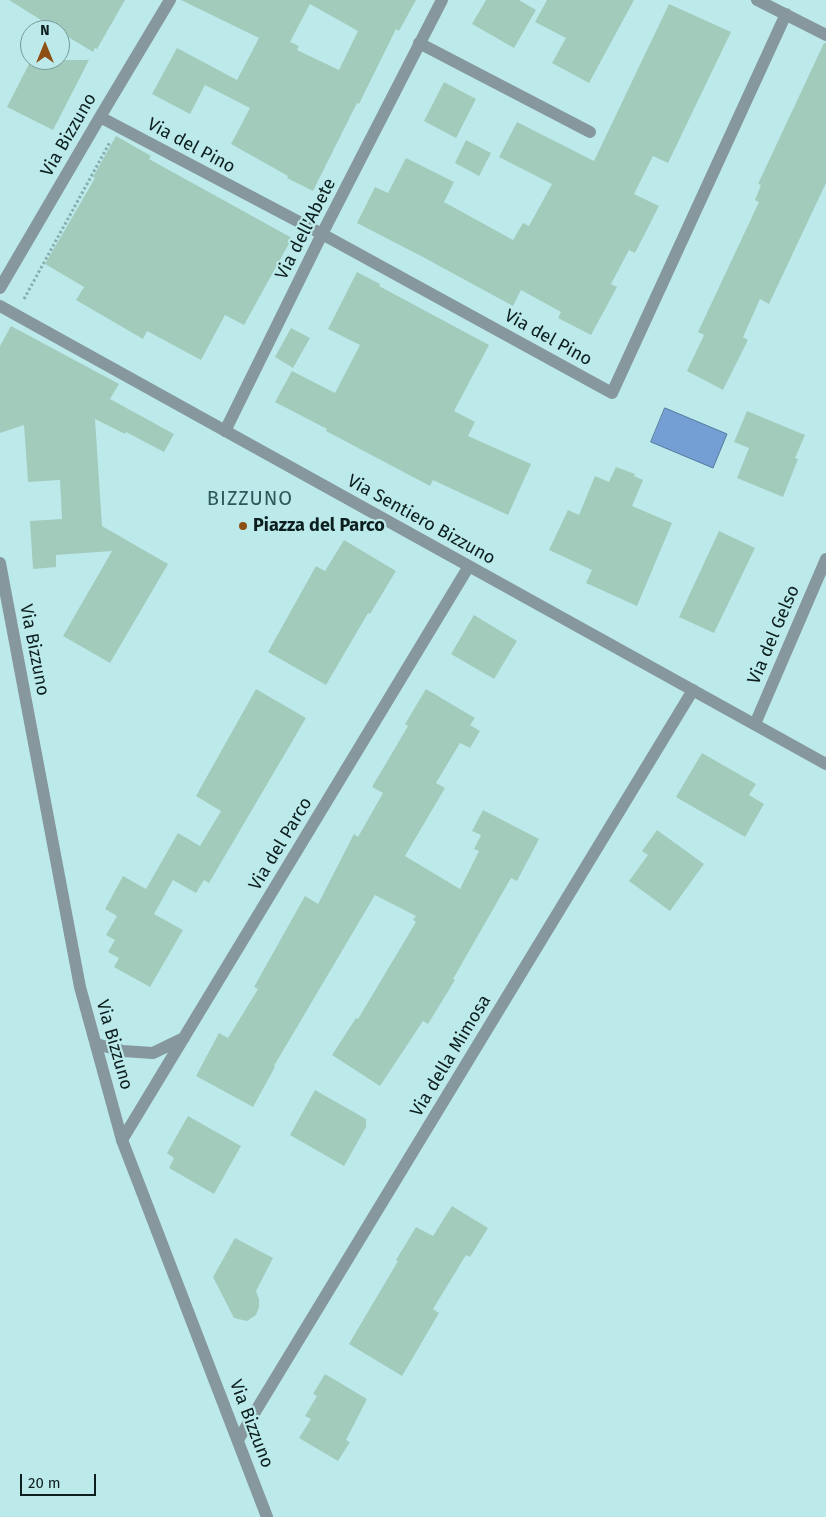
<!DOCTYPE html>
<style>
body{margin:0}
#map{position:relative;width:826px;height:1517px;overflow:hidden;background:#bceaeb;font-family:"Fira Sans",sans-serif}
canvas{display:block}
.north{position:absolute;left:20px;top:20px;width:50px;height:50px;box-sizing:border-box;background:#bceaeb;border:1px solid #769899;border-radius:50%;rotate:0deg;font-size:14px;font-weight:700;line-height:20px;text-align:center;color:#0c1e1e}
.north::after{content:'';display:block;margin:auto;width:18px;height:22px;background:#8d4f14;clip-path:polygon(50% 0,100% 100%,50% 72%,0 100%)}
.scale{position:absolute;left:20px;top:1474px;width:76px;height:22px;box-sizing:border-box;border:2px solid #0c1e1e;border-top:0;padding-left:6px;font-size:15px;line-height:18px;white-space:nowrap;color:#0c1e1e;-webkit-text-stroke:4px #bceaeb;paint-order:stroke}
</style>
<div id="map">
<canvas width="826" height="1517"></canvas>
<div class="north">N</div>
<div class="scale">20 m</div>
</div>
<script>
const g = document.querySelector('canvas').getContext('2d');
g.lineJoin = 'round';
function paint(path, color) { g.fillStyle = color; g.fill(path, 'evenodd'); }
function strokePath(path, color, width, dash) { g.strokeStyle = color; g.lineWidth = width; g.lineCap = dash ? 'butt' : 'round'; g.setLineDash(dash || []); g.stroke(path); }
function label(font, color, halo, rows, align = 'center') {
  g.font = font + ' "Fira Sans",sans-serif'; g.lineWidth = 4.5; g.setLineDash([]); g.textBaseline = 'middle'; g.strokeStyle = halo; g.fillStyle = color; for (const [text, x, y, turn = 0] of rows) {
    g.save(); g.translate(x, y); g.rotate((+turn || 0) * Math.PI / 180); g.textAlign = isNaN(turn) ? turn : align; if (halo) g.strokeText(text, 0, 0); g.fillText(text, 0, 0); g.restore();
  }
}
const water = new Path2D(`
 M665,408L727,434L713,468L651,442Z`);
const building = new Path2D(`
 M9,0H125L97,49L95,48L93,52L60,32V30H57Z
 M181,0H416L399,31L396,29L359,104L357,103L313,191L287,178L288,176L231,144L250,108L205,85L190,114L152,94L177,48L237,80L259,38ZM310,4L358,31L339,70L297,50L299,46L290,42Z
 M486,0H519L536,10L514,48L472,24Z
 M547,0H634L589,83L552,63L566,38L535,22Z
 M669,4L731,32L668,163L653,156L634,194L659,206L635,253L629,250L611,284L617,287L591,335L558,318L561,312L521,290L513,306L421,256L357,223L375,187L388,193L406,158L454,182L444,202L513,240L523,223L529,226L552,184L499,157L517,122L594,161Z
 M824,43H826V183L769,304L760,299L743,337L748,340L723,390L687,371L704,335L698,332L759,202L755,200L761,185L758,184Z
 M31,60H89L53,130L7,107Z
 M444,82L476,99L456,138L424,121Z
 M116,136L151,156L149,159L292,238L244,325L225,315L201,360L147,331L143,339L76,300L84,287L45,264L95,178L93,177Z
 M466,140L491,153L479,176L455,163Z
 M357,272L380,284L379,286L489,345L454,411L475,422L468,436L531,464L508,515L433,480L430,486L326,431L327,429L275,402L292,371L335,393L360,345L328,329Z
 M11,326L119,384L110,399L174,434L164,452L126,432L125,434L95,419L102,526L168,564L110,663L63,636L112,551L56,555V567L33,569L30,521L62,519L60,480L28,482L24,425L0,433V346Z
 M291,328L310,338L293,368L275,357Z
 M747,411L805,435L795,458L798,459L783,497L737,478L749,448L734,442Z
 M616,467L635,474L634,476L643,480L632,506L672,523L637,606L586,583L592,570L549,550L568,510L579,515L595,476L609,482Z
 M719,531L755,548L714,633L679,617Z
 M344,540L396,571L370,614L368,613L326,685L268,652L316,566L325,571Z
 M474,615L517,641L494,679L451,654Z
 M256,689L306,718L209,883L204,880L196,893L173,880L154,914L183,930L150,987L114,967L119,958L108,952L115,940L106,935L117,916L105,909L123,876L146,889L178,833L200,846L221,811L196,796Z
 M426,689L475,718L470,725L480,731L470,748L460,743L436,783L445,788L405,856L460,889L479,851L474,849L481,835L472,831L483,810L539,839L517,881L511,878L453,979L455,980L428,1024L423,1021L380,1086L332,1055L356,1018L358,1019L416,922L413,920L416,916L375,895L274,1066L275,1067L253,1107L196,1076L219,1033L228,1038L258,989L254,987L305,896L318,904L354,834L358,837L383,793L372,787L408,726L405,724Z
 M702,753L756,784L749,795L764,804L745,837L676,797Z
 M657,830L704,864L670,911L629,881L648,855L642,851Z
 M315,1090L366,1119V1127L344,1166L290,1135Z
 M188,1116L241,1146L214,1194L169,1168L174,1158L167,1153Z
 M452,1206L488,1228L470,1257L466,1255L433,1309L439,1313L402,1376L349,1344L398,1261L396,1260L416,1227L433,1236Z
 M235,1238L273,1258L256,1291L259,1299V1307L256,1315L247,1321L234,1318L213,1277Z
 M325,1374L367,1399L346,1440L350,1442L338,1461L299,1438L311,1419L305,1416L317,1396L313,1394Z`);
const path = new Path2D(`
 M24,299L110,142`);
const minor = new Path2D(`
 M757,0L826,35
 M419,43L590,132
 M100,117L322,234L612,393L786,14
 M0,288L100,117L170,0
 M0,306L826,764
 M225,431L322,234L442,0
 M755,724L826,559
 M96,1044L123,1051L153,1053L184,1038
 M122,1140L469,566
 M238,1440L693,690`);
const tertiary = new Path2D(`
 M0,563L80,987L122,1140L267,1517`);
const markers = [
 [243,526,5,"#8d4f14"]
];
const streetNames = [
 ["Via Bizzuno",69,135,-60],
 ["Via del Pino",191,146,28],
 ["Via dell'Abete",306,229,-63],
 ["Via del Pino",548,338,29],
 ["Via Sentiero Bizzuno",421,520,29],
 ["Via del Gelso",774,635,-67],
 ["Via Bizzuno",34,650,79],
 ["Via del Parco",281,844,-59],
 ["Via Bizzuno",114,1045,74],
 ["Via della Mimosa",451,1056,-59],
 ["Via Bizzuno",251,1424,69]
];
const poiNames = [
 ["Piazza del Parco",253,526]
];
const quarterNames = [
 ["BIZZUNO",250,499]
];
paint(water, '#749fd4');
strokePath(water, '#55789d', 1);
paint(building, '#a3cbbc');
strokePath(path, '#87adad', 3, [2.5, 2.5]);
strokePath(minor, '#86979e', 12);
strokePath(tertiary, '#86979e', 12);
for (const [x, y, r, color] of markers) { const dot = new Path2D(); dot.arc(x, y, r, 0, 2 * Math.PI); g.fillStyle = color; g.fill(dot); strokePath(dot, '#bceaeb', 2); }
label('18px', '#0c1e1e', '#bceaeb', streetNames);
label('bold 18px', '#0c1e1e', '#bceaeb', poiNames, 'left');
g.letterSpacing = '1px';
label('20px', '#2d5859', '#bceaeb', quarterNames);
g.letterSpacing = '0px';
</script>
